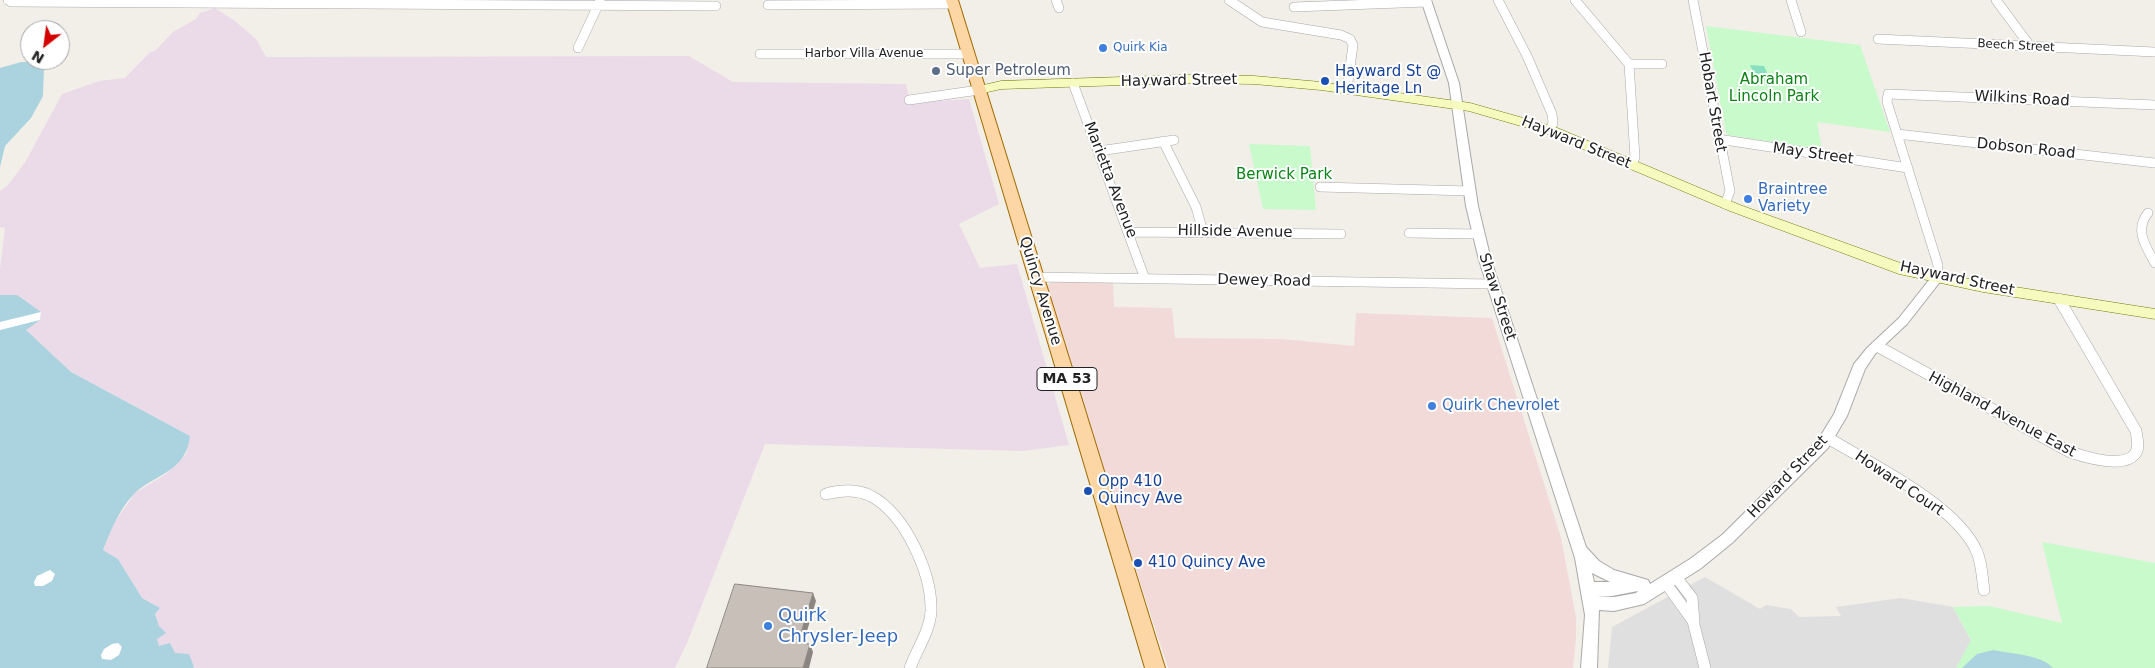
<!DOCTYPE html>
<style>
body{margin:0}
#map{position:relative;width:2155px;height:668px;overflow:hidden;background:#f2efe9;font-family:"DejaVu Sans",sans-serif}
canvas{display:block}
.north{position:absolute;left:20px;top:20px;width:50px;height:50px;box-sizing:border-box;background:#fff;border:1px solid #a7a7a7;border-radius:50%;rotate:210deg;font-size:14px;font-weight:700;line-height:20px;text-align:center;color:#222}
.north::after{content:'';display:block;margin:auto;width:18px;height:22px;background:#d40000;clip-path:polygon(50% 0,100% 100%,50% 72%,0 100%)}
</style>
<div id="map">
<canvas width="2155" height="668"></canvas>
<div class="north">N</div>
</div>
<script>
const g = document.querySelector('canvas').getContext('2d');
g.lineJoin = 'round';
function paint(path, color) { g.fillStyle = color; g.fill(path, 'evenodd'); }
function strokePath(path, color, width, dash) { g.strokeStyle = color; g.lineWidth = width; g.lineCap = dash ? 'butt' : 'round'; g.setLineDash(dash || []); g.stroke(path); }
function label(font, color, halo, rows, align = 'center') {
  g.font = font + ' "DejaVu Sans",sans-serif'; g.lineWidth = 4; g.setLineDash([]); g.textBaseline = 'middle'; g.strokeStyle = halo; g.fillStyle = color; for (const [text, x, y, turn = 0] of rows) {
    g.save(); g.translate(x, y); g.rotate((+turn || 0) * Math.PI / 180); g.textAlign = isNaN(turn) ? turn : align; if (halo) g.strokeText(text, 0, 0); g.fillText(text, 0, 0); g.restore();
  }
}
const residential = new Path2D(`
 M1705,577L1760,609L1766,605L1791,609L1799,617L1841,616L1836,607L1901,598L1953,607L1971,641L1956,668H1608L1612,627Z`);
const commercial = new Path2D(`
 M1056,281L1113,282L1114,307L1172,308L1175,338L1282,339L1354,346L1356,313L1492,318L1561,538L1576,617V638L1573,668H1168L1068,361L1046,287L1050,283Z`);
const industrial = new Path2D(`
 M215,8L235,21L256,39L266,57L689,56L733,82L906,84L910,103L969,99L999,204L959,224L980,268L1017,264L1069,445L1023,451L765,444L687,643L675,668H193L194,666L175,653L159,647L157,639L159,626L155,614L160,608L142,598L118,559L103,550L114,523L135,493L166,474L186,454L190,436L71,372L25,330L0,295V269L5,228L0,227V191L8,185L26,161L62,94L99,81L125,78L150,52L155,51L173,32L196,19L200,13Z`);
const park = new Path2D(`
 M1706,26L1860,45L1890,132L1817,122L1822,150L1728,135L1726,133Z
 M1249,144L1310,146L1316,210L1263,209Z
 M2042,542L2155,563V668H1956L1971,640L1953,607L1989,606L2062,623Z`);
const pitch = new Path2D(`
 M1750,65L1764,66L1772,83L1758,82Z`);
const water = new Path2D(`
 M21,62H39L44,66L43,96L31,118L5,146L0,167V68Z
 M0,295H17L41,312L40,320L26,330L71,372L190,436C186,471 158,473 136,492C120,507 111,530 103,550L118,559L142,598L160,608L155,614L159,626L166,633L157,639L159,646L170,643L175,653L189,654L194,667L193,668H0Z
 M1993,650C2011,654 2040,654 2053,668H1962L1977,654Z`);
const pier = new Path2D(`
 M41,312L40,320L0,330V322Z
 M50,570L55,574L52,581L43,586H35L34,582L37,576Z
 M118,643L122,647L119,655L111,660L102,659L101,655L104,649L112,644Z`);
const minorFar1 = new Path2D(`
 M8,0L11,2L716,6
 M1056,0L1059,8
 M1229,0L1262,22L1341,35L1350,39L1353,45L1347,89
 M1498,0L1527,56L1552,114L1553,123L1550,130
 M1575,0L1629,64L1635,157L1632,165
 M1693,0L1730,191L1725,204
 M1791,0L1801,32
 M1996,0L2030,46
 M768,5L953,4
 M1294,7L1427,2
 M1878,39L2155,52
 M578,48L600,1
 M760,54H968
 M1629,64H1662
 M1073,83L1145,279
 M909,100L979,90
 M1897,134L2155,163
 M1718,139L1908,168
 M1163,141L1196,207L1203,232
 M1099,151L1174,140
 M1320,187L1470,191
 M2148,213C2134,230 2146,247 2155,263
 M1129,232L1341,234
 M1409,233L1478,234
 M1035,277L1492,284
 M1937,278L1938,265L1887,102L1888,94L2155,105`);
const minor = new Path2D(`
 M1877,346L2070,452C2085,457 2123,469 2135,454C2140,448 2137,438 2136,431L2059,299
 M1828,438C1871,464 1957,505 1977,552C1982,564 1982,577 1984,590
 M826,494C841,490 857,489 871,496C905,514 932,573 931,611C930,631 917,649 910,668
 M1676,577L1692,598L1694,622
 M1665,582L1693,621L1705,668`);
const tertiary = new Path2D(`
 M1421,0H1431L1459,83L1478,206L1491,260L1586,547L1599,561L1614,570L1648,580L1650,584L1690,559L1722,535L1818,440L1834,414L1854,364L1867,348L1899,318L1933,275L1937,274L1943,278L1907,324L1875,354L1865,369L1847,416L1828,448L1732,543L1700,569L1644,604L1614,611L1599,610L1597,668H1581L1585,615L1575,558L1479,260L1466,206L1449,83ZM1592,573L1610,582H1594ZM1638,591L1636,593L1614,597L1597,596H1612Z`);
const secondary = new Path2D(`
 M1185,75L1254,76L1321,82L1470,103L1555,127L1740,205L1906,265L1983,282L2155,309V319L1983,292L1899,274L1730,211L1545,133L1469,111L1321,90L1254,84L1185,83L1001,89L979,94L973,90L975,87L1001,81Z`);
const primary = new Path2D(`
 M946,0H958L1165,668H1145Z`);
const shadedWall = new Path2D(`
 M813,593L816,601L801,651L798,643Z
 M810,644L813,652L809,668H803Z`);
const building = new Path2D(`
 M735,584L813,593L798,643L810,644L803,668H707Z`);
const markers = [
 [1103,48,5,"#3f7fe0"],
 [936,71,5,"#5c6f8a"],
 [1325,81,5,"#1a4fb4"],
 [1748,199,5,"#3f7fe0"],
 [1432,406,5,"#3f7fe0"],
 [1088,491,5,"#1a4fb4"],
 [1138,563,5,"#1a4fb4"],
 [768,626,5,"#3f7fe0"]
];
const farStreetnames = [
 ["Beech Street",2016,46,3],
 ["Harbor Villa Avenue",864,54]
];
const farShopnames = [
 ["Quirk Kia",1113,48]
];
const shields = [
 [1067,379,60]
];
const shieldNames = [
 ["MA 53",1067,379]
];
const serviceNames = [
 ["Super Petroleum",946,71]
];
const transitNames = [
 ["Hayward St @",1335,72],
 ["Heritage Ln",1335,89],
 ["Opp 410",1098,482],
 ["Quincy Ave",1098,499],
 ["410 Quincy Ave",1148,563]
];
const parkNames = [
 ["Abraham",1774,80],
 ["Lincoln Park",1774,97],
 ["Berwick Park",1284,175]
];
const streetNames = [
 ["Hayward Street",1179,81,-1],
 ["Wilkins Road",2022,99,3],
 ["Hobart Street",1712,102,80],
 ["Hayward Street",1576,143,22],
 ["Dobson Road",2026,149,6],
 ["May Street",1813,154,8],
 ["Marietta Avenue",1110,180,69],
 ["Hillside Avenue",1235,232,1],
 ["Hayward Street",1957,279,12],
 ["Dewey Road",1264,281,1],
 ["Quincy Avenue",1040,291,73],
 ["Shaw Street",1497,297,72],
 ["Highland Avenue East",2002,415,28],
 ["Howard Street",1788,477,-46],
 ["Howard Court",1899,484,34]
];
const shopNames = [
 ["Braintree",1758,190],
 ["Variety",1758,207],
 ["Quirk Chevrolet",1442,406]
];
const nearShopnames = [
 ["Quirk",778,616],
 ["Chrysler-Jeep",778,637]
];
paint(residential, '#e0dfdf');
paint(commercial, '#f2dad9');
paint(industrial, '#ebdbe8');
paint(park, '#c8facc');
paint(pitch, '#88e0be');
paint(water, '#aad3df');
paint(pier, '#fff');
strokePath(minorFar1, '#a9a9a9', 10);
strokePath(minor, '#a9a9a9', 12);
strokePath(tertiary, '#a9a9a9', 2);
strokePath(secondary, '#707d05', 1);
strokePath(primary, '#a06b00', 2);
strokePath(minorFar1, '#fff', 9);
strokePath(minor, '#fff', 11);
paint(tertiary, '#fff');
paint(secondary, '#f7fabf');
paint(primary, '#fcd6a4');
paint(shadedWall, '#8b8681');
paint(building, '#c7bfb8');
strokePath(building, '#8b8681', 1);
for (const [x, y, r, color] of markers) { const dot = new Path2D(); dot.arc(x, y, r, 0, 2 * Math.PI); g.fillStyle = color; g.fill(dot); strokePath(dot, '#fff', 2); }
label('12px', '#222', '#fff', farStreetnames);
label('12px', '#366cbe', '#fff', farShopnames, 'left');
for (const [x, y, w] of shields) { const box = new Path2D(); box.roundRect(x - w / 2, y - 11.5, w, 23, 4); g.fillStyle = '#fff'; g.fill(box); strokePath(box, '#222', 1); }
label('bold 14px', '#222', null, shieldNames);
label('15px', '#4e5e75', '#fff', serviceNames, 'left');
label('15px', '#164399', '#fff', transitNames, 'left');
label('15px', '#0c8416', '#fff', parkNames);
label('15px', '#222', '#fff', streetNames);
label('15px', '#366cbe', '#fff', shopNames, 'left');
label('18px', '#366cbe', '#fff', nearShopnames, 'left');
</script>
